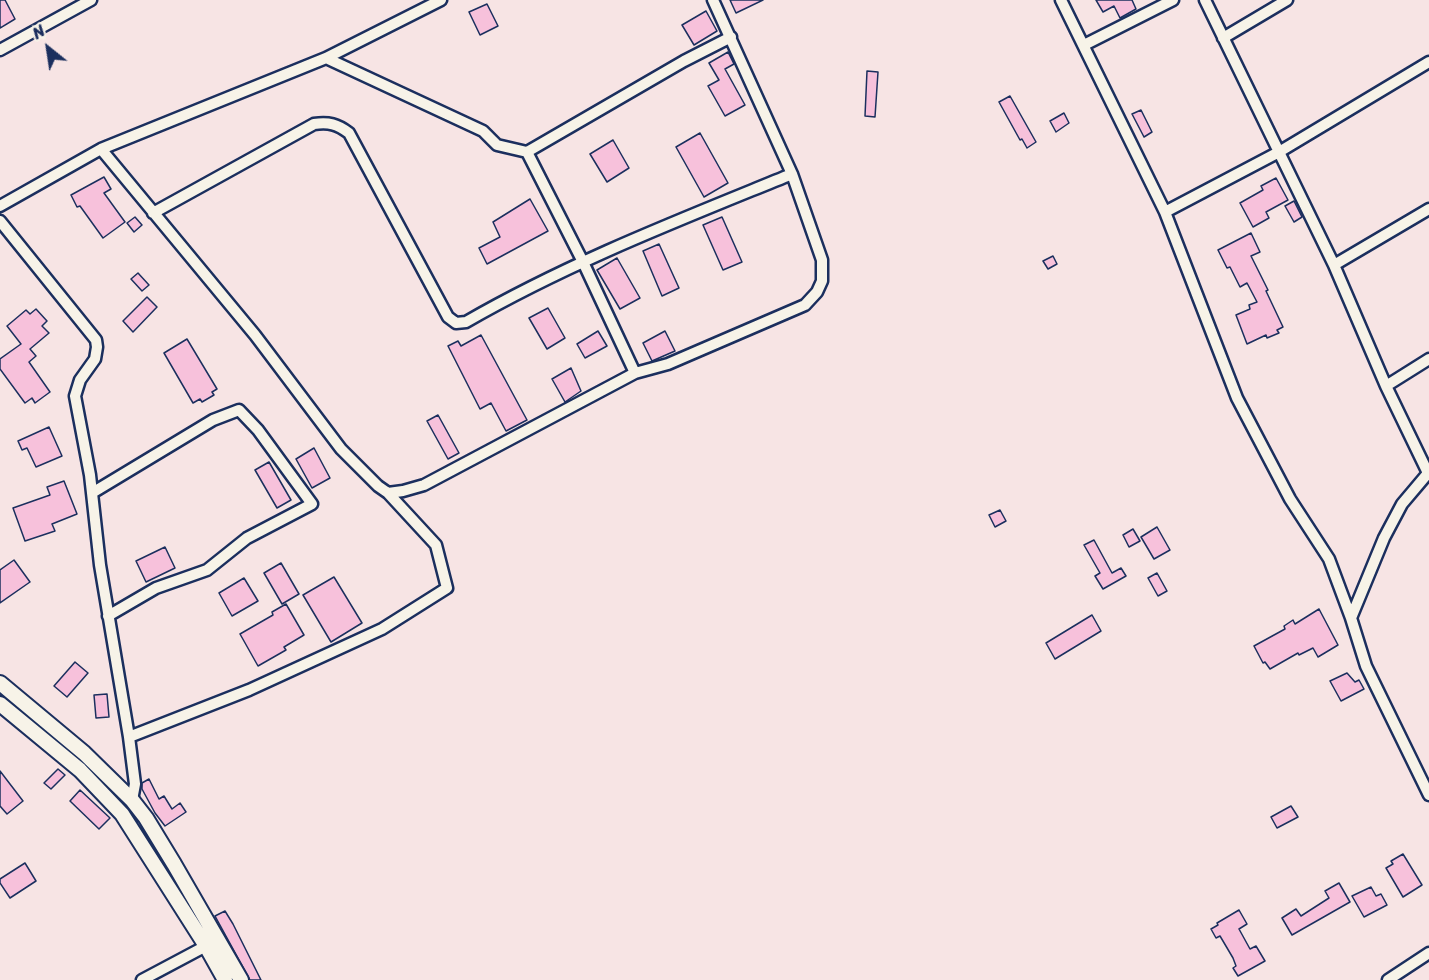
<!DOCTYPE html>
<style>
body{margin:0}
#map{position:relative;width:1429px;height:980px;overflow:hidden;background:#f7e4e4;font-family:Sriracha,sans-serif}
canvas{display:block}
.north{position:absolute;left:18px;top:18px;width:60px;height:60px;-webkit-text-stroke:4px #f7f3e8;paint-order:stroke;rotate:330deg;font-size:16px;font-weight:700;line-height:24px;text-align:center;color:#1b2f5e}
.north::after{content:'';display:block;margin:auto;width:21px;height:27px;background:#1b2f5e;clip-path:polygon(50% 0,100% 100%,50% 72%,0 100%)}
</style>
<div id="map">
<canvas width="1429" height="980"></canvas>
<div class="north">N</div>
</div>
<script>
const g = document.querySelector('canvas').getContext('2d');
g.lineJoin = 'round';
function paint(path, color) { g.fillStyle = color; g.fill(path, 'evenodd'); }
function strokePath(path, color, width, dash) { g.strokeStyle = color; g.lineWidth = width; g.lineCap = dash ? 'butt' : 'round'; g.setLineDash(dash || []); g.stroke(path); }
const building = new Path2D(`
 M0,0H5L15,19L0,28Z
 M730,0H763L736,13Z
 M1096,0H1132L1136,9L1120,18L1114,6L1103,12Z
 M487,4L498,26L480,35L469,12Z
 M706,11L717,31L694,45L682,25Z
 M728,52L734,64L725,69L745,105L725,116L708,86L719,80L709,63Z
 M867,71L878,72L875,117L865,116Z
 M1010,96L1036,142L1027,148L1022,139L1020,140L999,102Z
 M1141,110L1152,132L1144,137L1132,114Z
 M1064,113L1069,123L1056,132L1050,121Z
 M700,133L728,183L704,197L676,147Z
 M613,140L629,168L607,182L590,154Z
 M104,177L111,189L104,193L125,222L103,238L80,206L77,207L71,195Z
 M1276,178L1288,200L1266,212L1269,218L1253,227L1240,203L1263,190L1261,186Z
 M530,199L548,231L487,264L479,248L500,237L493,222Z
 M1294,201L1302,217L1294,222L1285,206Z
 M135,217L142,225L134,232L127,223Z
 M722,217L742,262L723,270L703,225Z
 M1251,233L1260,252L1251,256L1268,290L1266,291L1283,327L1277,330L1279,333L1267,338L1266,335L1247,344L1236,315L1250,309L1249,305L1257,302L1247,283L1240,287L1230,267L1227,268L1218,250Z
 M659,244L679,288L662,296L643,251Z
 M1053,256L1057,264L1048,269L1043,261Z
 M617,258L640,298L620,309L597,270Z
 M138,273L149,285L142,291L131,279Z
 M147,297L157,307L133,332L123,321Z
 M548,308L565,338L547,349L529,318Z
 M36,309L47,321L42,326L49,333L30,349L36,356L29,362L50,392L35,403L32,398L25,403L0,369V359L21,344L7,326L26,310L30,314Z
 M598,331L607,346L585,358L577,344Z
 M665,331L675,351L652,361L643,343Z
 M481,335L527,420L506,431L491,403L480,409L448,346L458,341L461,346Z
 M187,339L217,389L212,392L214,395L202,402L200,399L193,403L164,353Z
 M571,368L581,391L565,402L552,379Z
 M438,415L459,453L448,459L427,421Z
 M49,427L62,456L36,467L27,448L22,450L18,441Z
 M314,448L330,478L312,488L296,459Z
 M269,462L291,500L277,508L255,470Z
 M64,481L77,514L52,524L55,531L25,541L13,508L50,495L47,487Z
 M1000,510L1006,521L995,527L989,515Z
 M1157,527L1170,550L1154,559L1141,537Z
 M1133,529L1140,541L1129,547L1123,535Z
 M1094,540L1112,573L1121,568L1126,576L1103,589L1095,576L1100,573L1084,545Z
 M165,547L175,568L146,582L136,561Z
 M14,560L30,582L0,603V570Z
 M281,563L299,594L282,604L264,573Z
 M1157,573L1167,591L1158,596L1148,578Z
 M334,577L362,623L331,642L303,595Z
 M244,578L258,601L232,616L219,593Z
 M286,604L304,635L284,647L286,650L258,666L240,634L273,615L272,612Z
 M1319,609L1338,645L1318,657L1313,648L1299,655L1298,653L1270,669L1265,662L1263,663L1254,646L1285,629L1284,626L1293,620L1295,624Z
 M1092,615L1101,631L1055,659L1046,643Z
 M75,662L88,673L67,697L54,686Z
 M1347,673L1355,682L1359,680L1364,689L1341,701L1330,681Z
 M107,694L109,717L96,718L94,695Z
 M58,769L65,775L51,789L44,783Z
 M0,771L23,801L7,814L0,806Z
 M149,779L159,799L164,796L172,809L180,803L186,812L165,826L155,813L142,789V783Z
 M80,790L110,818L99,829L70,801Z
 M1291,806L1298,817L1277,828L1271,817Z
 M1403,854L1422,885L1403,897L1386,868L1393,864L1391,861Z
 M25,863L36,881L10,898L0,883V879Z
 M1339,883L1350,902L1292,935L1282,918L1296,909L1301,916L1329,898L1325,891Z
 M1371,887L1376,896L1381,894L1387,905L1364,917L1352,896Z
 M1239,910L1247,924L1239,929L1250,949L1256,946L1265,961L1238,976L1233,968L1236,966L1233,958L1220,936L1216,938L1211,929L1218,925L1217,923Z
 M225,911L233,924L261,980H250L215,916Z`);
const minor = new Path2D(`
 M1061,0L1165,212L1237,398L1290,499L1329,559L1351,618
 M1205,0L1334,265L1386,386L1428,473
 M1223,38L1287,0
 M1084,45L1173,0
 M0,50L91,0
 M326,58L483,131L497,145L527,152L684,61L731,37
 M101,149L255,335L341,449L378,486L388,493L403,491L424,485L635,373L668,364L805,305L817,292L822,281V260L792,174L713,0
 M527,152L583,262L635,373
 M0,206L101,149L326,58L441,0
 M1165,212L1279,152L1429,62
 M153,213L314,124C329,122 337,124 349,133L448,317L456,323L466,322C570,262 682,219 792,174
 M0,221L96,340L97,347L95,359L80,380L75,396L90,475L100,565L129,737L135,784L132,800
 M1334,265L1429,209
 M1386,386L1429,359
 M1429,472L1402,504L1384,538L1351,618L1366,666L1429,795
 M92,493L213,420L239,410L258,430L312,504L247,538L207,570L156,588L108,616
 M129,737L249,690L382,629L447,588L436,545L388,493
 M142,980L206,946
 M1388,980L1429,953`);
const tertiary = new Path2D(`
 M0,683L84,753L132,800L146,818L174,864L241,980
 M0,704L80,770L122,814L206,946L225,980`);
paint(building, '#f7c1db');
strokePath(building, '#1b2f5e', 1.5);
strokePath(minor, '#1b2f5e', 15);
strokePath(tertiary, '#1b2f5e', 18);
strokePath(minor, '#f7f3e8', 10);
strokePath(tertiary, '#f7f3e8', 14);
</script>
